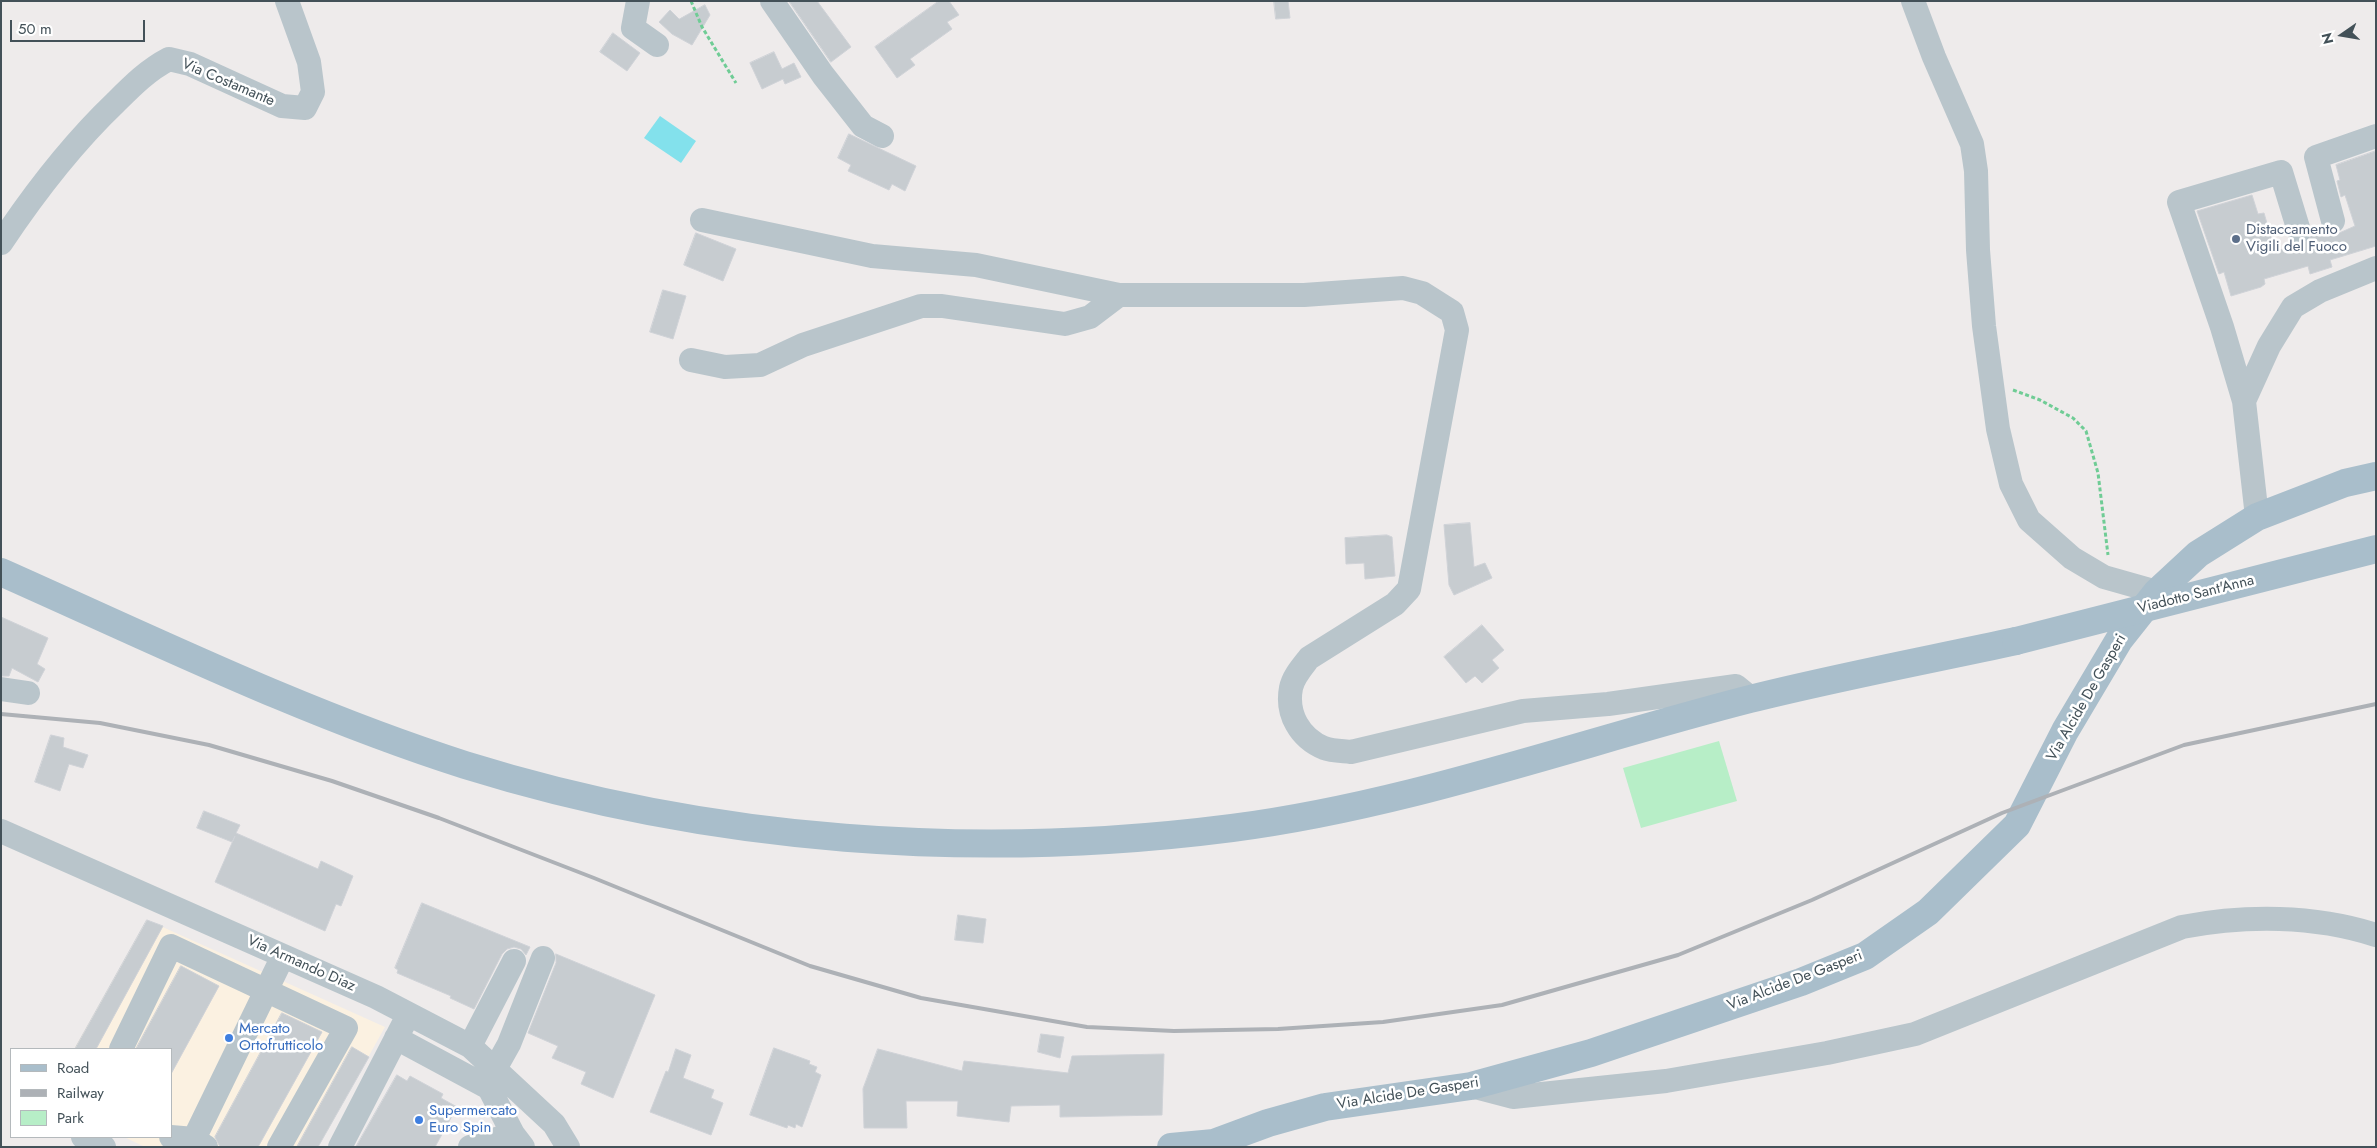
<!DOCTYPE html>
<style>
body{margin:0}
#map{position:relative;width:2377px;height:1148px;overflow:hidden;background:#eeebeb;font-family:Jost,sans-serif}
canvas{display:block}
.frame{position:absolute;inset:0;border:2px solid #435158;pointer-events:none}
.legend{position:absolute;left:10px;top:1048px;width:162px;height:90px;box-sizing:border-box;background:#fff;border:1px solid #b4b9bc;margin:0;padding:6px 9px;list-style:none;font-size:15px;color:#435158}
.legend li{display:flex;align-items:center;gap:10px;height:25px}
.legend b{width:25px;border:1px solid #b4b9bc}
.north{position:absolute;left:2317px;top:10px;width:50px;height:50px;-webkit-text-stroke:4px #fff;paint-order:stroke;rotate:257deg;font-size:14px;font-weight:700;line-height:20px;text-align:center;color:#435158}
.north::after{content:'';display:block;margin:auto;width:18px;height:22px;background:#435158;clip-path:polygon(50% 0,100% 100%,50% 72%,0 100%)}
.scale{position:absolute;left:10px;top:20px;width:135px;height:22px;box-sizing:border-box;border:2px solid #435158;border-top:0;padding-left:6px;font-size:15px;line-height:18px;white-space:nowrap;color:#435158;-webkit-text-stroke:4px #fff;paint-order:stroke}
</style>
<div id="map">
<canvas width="2377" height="1148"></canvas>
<div class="frame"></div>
<ul class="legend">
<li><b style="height:6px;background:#a9becb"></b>Road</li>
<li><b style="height:6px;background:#adb1b6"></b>Railway</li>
<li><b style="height:14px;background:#b7eec7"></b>Park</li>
</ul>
<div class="north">N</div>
<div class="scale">50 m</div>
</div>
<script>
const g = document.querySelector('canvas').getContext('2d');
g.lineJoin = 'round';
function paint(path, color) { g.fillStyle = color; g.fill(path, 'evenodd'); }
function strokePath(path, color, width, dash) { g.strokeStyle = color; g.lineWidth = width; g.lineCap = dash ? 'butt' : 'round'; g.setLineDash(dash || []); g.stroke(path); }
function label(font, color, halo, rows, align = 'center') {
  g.font = font + ' Jost,sans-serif'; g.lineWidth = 5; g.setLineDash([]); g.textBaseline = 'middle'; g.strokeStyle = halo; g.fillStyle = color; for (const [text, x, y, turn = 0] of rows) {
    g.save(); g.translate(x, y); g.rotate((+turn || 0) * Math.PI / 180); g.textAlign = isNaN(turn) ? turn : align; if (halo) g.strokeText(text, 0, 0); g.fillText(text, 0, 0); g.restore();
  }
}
const commercial = new Path2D(`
 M147,920L385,1027L318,1147H145L124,1137H171V1049H74Z`);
const green = new Path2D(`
 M1719,741L1737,801L1641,828L1623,768Z`);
const water = new Path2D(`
 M660,116L696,141L681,163L644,138Z`);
const building = new Path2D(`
 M789,1H817L851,47L831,62Z
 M939,1H949L959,15L947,22L952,29L910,59L915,65L897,78L875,47Z
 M1274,1H1288L1290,18L1276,19Z
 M705,5L710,15L692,45L672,34L659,22L670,10L679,19Z
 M613,33L640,53L627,71L600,52Z
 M774,52L782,69L794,63L801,77L785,84L783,79L762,89L750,63Z
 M849,134L916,166L905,191L892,184L889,190L848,171L851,165L838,158Z
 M2376,151V246L2330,260L2332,267L2310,274L2308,266L2264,279L2265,284L2261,287L2231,296L2224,272L2219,274L2197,211L2252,195L2258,214L2264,213L2275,251L2303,244L2311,236L2321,233L2322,236L2337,234L2355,226L2345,195L2341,197L2337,181L2340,180L2336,165Z
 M696,233L736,249L723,281L684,265Z
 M663,290L686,296L673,339L650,332Z
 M1470,523L1474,567L1485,563L1492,578L1454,595L1449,585L1444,525Z
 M1387,535L1392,537L1395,576L1365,579L1364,563L1346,564L1345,538Z
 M1,617L48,638L37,664L45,669L38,682L12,668L9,676H1Z
 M1482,625L1504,650L1492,660L1499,668L1482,683L1475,676L1466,683L1444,657Z
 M51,735L64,738L63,747L88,755L83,768L69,764L60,791L35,782Z
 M204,811L240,825L236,833L318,869L321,861L353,876L341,906L336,904L325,931L215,882L235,836L232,842L197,828Z
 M422,903L530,947L526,955L521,949L514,947L507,949L502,954L474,1009L450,998L451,996L397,973L398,970L395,968Z
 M958,915L986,919L983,943L955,940Z
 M147,920L163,926L96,1049H75Z
 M556,954L655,995L613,1098L581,1084L586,1072L552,1058L558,1046L528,1033L556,963Z
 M181,966L219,986L171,1074V1049H136Z
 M282,1013L322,1032L258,1147H220L215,1137Z
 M1041,1034L1064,1037L1060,1058L1038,1052Z
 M352,1047L369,1057L318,1147H297Z
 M774,1048L810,1061L809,1064L817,1067L815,1072L821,1075L802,1127L796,1124L795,1128L788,1125L787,1128L750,1115Z
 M676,1049L691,1055L683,1078L714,1090L711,1098L723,1103L711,1135L650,1112L666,1071L668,1072Z
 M878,1049L962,1071L964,1061L1068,1073L1072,1056L1164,1054L1162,1115L1060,1117V1105L1011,1106L1009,1122L957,1116L958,1101H906L907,1128H864L863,1089Z
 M397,1075L407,1081L410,1076L443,1094L441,1098L457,1107L435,1147H356Z`);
const path = new Path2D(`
 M691,1L702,27L736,83
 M2013,390L2040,400L2073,418L2086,431L2098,473L2108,555`);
const minor = new Path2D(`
 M638,1L633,28L657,45
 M772,1L823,75L863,126L882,136
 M1913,1L1934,57L1972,144L1976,171L1978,250L1984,326L1998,429L2011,484L2029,520L2072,558L2104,577L2157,592
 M702,220L872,256L976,265L1119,295H1304L1403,288L1422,293L1452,312L1457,330L1409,589L1395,604L1309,658C1302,667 1293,677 1291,688C1286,714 1300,738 1324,748C1332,751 1343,751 1351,752L1523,711L1608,704L1736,686L1752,699
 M2333,221L2316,157L2376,136
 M1,243C35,192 72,144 116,102C133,85 148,70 169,59L190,64L282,106L305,108L313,92L309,62L287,1
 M691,360L725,367L760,365L803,345L921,306H942L1065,324L1090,317L1119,295
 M2244,401L2222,327L2179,202L2281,172L2299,231
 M2257,517L2244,401L2269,346L2293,307L2320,291L2376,268
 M1,689L28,693
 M1,831L376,997L470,1046L554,1124L568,1147
 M396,1038L489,1088L513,1134L523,1147
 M470,1046L514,961
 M121,1049L171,946L346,1028L279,1147
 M495,1069L509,1044L543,958
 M1471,1086L1513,1097L1666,1081L1827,1053L1915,1034L2182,927C2245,915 2314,915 2376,935
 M83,1137L104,1147
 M171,1137L194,1139L206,1147
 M194,1139L283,956
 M340,1147L403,1025
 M470,1147L513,1134`);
const major = new Path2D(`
 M1,572C154,640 305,714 465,765C712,842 976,861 1232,828C1409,805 1578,743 1750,699C1838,677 1928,660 2016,641
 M1171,1147L1214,1143L1268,1123L1325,1107L1471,1086L1591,1053L1801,982L1865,956L1928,912L2017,825L2065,731L2119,640L2157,592L2198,554L2257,517L2345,483L2376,476`);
const rail = new Path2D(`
 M1,714L100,723L209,745L332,781L439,818L594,878L810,966L921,998L1087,1027L1174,1031L1278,1029L1383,1022L1502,1005L1678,955L1812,900L2002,813L2184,745L2376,704`);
const majorBridge = new Path2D(`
 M2016,641L2376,549`);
const markers = [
 [2236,239,5,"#5c6f8a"],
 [229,1038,5,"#3f7fe0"],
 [419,1120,5,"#3f7fe0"]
];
const streetNames = [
 ["Via Costamante",228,83,23],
 ["Viadotto Sant'Anna",2196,595,-14],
 ["Via Alcide De Gasperi",2087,698,-60],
 ["Via Armando Diaz",301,964,24],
 ["Via Alcide De Gasperi",1795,981,-21],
 ["Via Alcide De Gasperi",1408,1094,-9]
];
const serviceNames = [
 ["Distaccamento",2246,230],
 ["Vigili del Fuoco",2246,247]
];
const shopNames = [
 ["Mercato",239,1029],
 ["Ortofrutticolo",239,1046],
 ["Supermercato",429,1111],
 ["Euro Spin",429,1128]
];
paint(commercial, '#fbf1e1');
paint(green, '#b7eec7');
paint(water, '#83e1ec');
paint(building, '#c7ccd0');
strokePath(building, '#cfd2d7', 1);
strokePath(path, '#6fcc95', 3, [4, 2.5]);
strokePath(minor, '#b9c5cb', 24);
strokePath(major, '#a9becb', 28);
strokePath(rail, '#adb1b6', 4);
strokePath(majorBridge, '#a9becb', 28);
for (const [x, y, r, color] of markers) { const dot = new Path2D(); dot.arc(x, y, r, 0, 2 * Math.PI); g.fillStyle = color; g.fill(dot); strokePath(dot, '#fff', 2); }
label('15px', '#435158', '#fff', streetNames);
label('15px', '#4e5e75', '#fff', serviceNames, 'left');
label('15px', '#366cbe', '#fff', shopNames, 'left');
</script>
